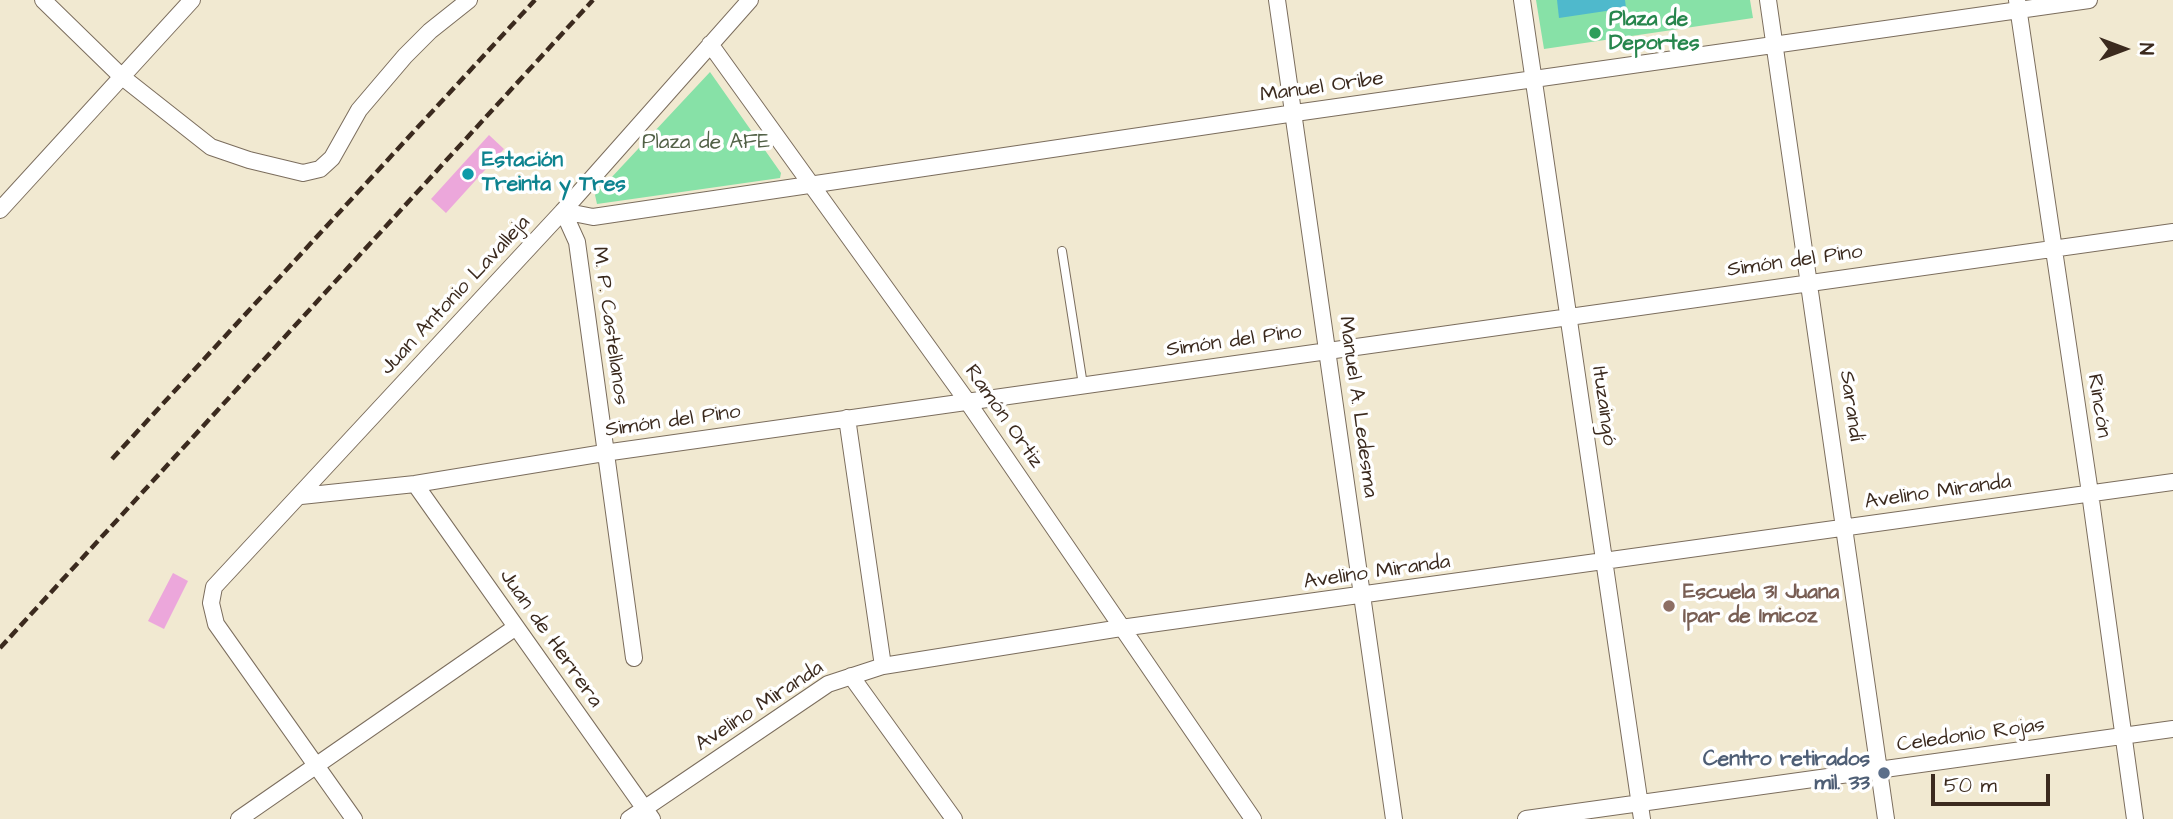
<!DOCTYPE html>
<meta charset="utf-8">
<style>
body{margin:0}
#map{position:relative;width:2173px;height:819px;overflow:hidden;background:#f1e9d1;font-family:"Architects Daughter",sans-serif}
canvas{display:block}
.north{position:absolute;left:2089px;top:14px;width:70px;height:70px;-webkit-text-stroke:5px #fff;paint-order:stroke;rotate:90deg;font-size:19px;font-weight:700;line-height:28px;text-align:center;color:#3b2a1e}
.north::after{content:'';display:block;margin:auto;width:24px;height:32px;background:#3b2a1e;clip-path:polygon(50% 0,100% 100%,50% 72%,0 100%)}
.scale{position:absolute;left:1931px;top:774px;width:119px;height:32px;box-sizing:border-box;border:4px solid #3b2a1e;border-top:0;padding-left:9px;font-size:21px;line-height:24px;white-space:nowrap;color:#3b2a1e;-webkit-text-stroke:5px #fff;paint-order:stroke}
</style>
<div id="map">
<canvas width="2173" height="819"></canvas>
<div class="north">N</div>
<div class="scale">50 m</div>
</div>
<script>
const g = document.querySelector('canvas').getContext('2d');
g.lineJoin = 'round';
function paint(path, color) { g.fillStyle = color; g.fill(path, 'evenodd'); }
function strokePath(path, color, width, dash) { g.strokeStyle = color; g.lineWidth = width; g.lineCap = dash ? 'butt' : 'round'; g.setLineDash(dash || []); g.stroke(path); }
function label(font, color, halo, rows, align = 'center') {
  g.font = font + ' "Architects Daughter",sans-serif'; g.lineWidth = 7; g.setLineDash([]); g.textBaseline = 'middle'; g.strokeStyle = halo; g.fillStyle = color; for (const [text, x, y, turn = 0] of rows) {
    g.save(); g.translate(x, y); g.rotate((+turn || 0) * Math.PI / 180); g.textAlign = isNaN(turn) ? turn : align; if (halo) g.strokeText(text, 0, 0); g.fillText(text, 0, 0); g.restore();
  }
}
const green = new Path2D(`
 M1536,0H1750L1753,18L1544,49Z
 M710,72L781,173L780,178L597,204L595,195Z`);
const water = new Path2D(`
 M1557,0H1625L1626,8L1559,18Z`);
const building = new Path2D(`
 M489,135L504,149L446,213L431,199Z
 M173,573L188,581L164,629L148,621Z`);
const service = new Path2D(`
 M1062,251L1083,385`);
const minor = new Path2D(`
 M43,0L121,76L211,147L249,160L303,173L320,169L332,158L359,110L405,56L430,31L469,0
 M1277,0L1394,819
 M1522,0L1642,819
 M1768,0L1886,819
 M2017,0L2090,493L2135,819
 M710,44L967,401L1253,819
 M0,210L192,0
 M563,211L593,217L1295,113L2089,0
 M563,211L577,242L634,658
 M847,418L883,666
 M415,484L652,819
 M301,496L415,484L604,453L2173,232
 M851,676L954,819
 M239,819L516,627
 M354,819L216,624L211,603L214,587L563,211L750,0
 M629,819L828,684L883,666L1121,628L2173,482
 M1526,819L2173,729`);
const rail = new Path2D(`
 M112,459L535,0
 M0,648L593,0`);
const markers = [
 [1595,33,7,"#2e9e5b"],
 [468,174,7,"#0f9aa8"],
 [1669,606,7,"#8d6e63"],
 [1884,773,7,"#5c6f8a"]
];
const leisureNames = [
 ["Plaza de",1609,21],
 ["Deportes",1609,45]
];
const streetNames = [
 ["Manuel Oribe",1322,88,-8],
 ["Simón del Pino",1795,262,-8],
 ["Juan Antonio Lavalleja",456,296,-47],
 ["M. P. Castellanos",609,326,82],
 ["Simón del Pino",1234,342,-8],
 ["Ituzaingó",1603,406,82],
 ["Sarandí",1850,406,82],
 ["Rincón",2098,406,81],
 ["Manuel A. Ledesma",1357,407,82],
 ["Ramón Ortiz",1003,417,55],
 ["Simón del Pino",673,422,-8],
 ["Avelino Miranda",1938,493,-8],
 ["Avelino Miranda",1377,573,-8],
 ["Juan de Herrera",550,639,55],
 ["Avelino Miranda",760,707,-33],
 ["Celedonio Rojas",1971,736,-8]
];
const parkNames = [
 ["Plaza de AFE",706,144]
];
const cultureNames = [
 ["Estación",482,162],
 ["Treinta y Tres",482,186]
];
const educationNames = [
 ["Escuela 31 Juana",1683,594],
 ["Ipar de Imicoz",1683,618]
];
const serviceNames = [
 ["Centro retirados",1870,761],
 ["mil. 33",1870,785]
];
paint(green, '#87e1a7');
paint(water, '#4fb9cc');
paint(building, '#eca7db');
strokePath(service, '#7b6d5d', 10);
strokePath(minor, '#7b6d5d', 18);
strokePath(service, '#fff', 8);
strokePath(minor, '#fff', 16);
strokePath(rail, '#3b2a1e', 4.5, [10, 5]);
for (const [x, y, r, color] of markers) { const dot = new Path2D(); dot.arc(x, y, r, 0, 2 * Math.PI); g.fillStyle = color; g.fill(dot); strokePath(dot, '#fff', 2.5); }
label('bold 21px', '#27864d', '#fff', leisureNames, 'left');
label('21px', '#3b2a1e', '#fff', streetNames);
label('21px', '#526147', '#fff', parkNames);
label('bold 21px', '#0d838f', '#fff', cultureNames, 'left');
label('bold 21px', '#785e54', '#fff', educationNames, 'left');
label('bold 21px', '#4e5e75', '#fff', serviceNames, 'right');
</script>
